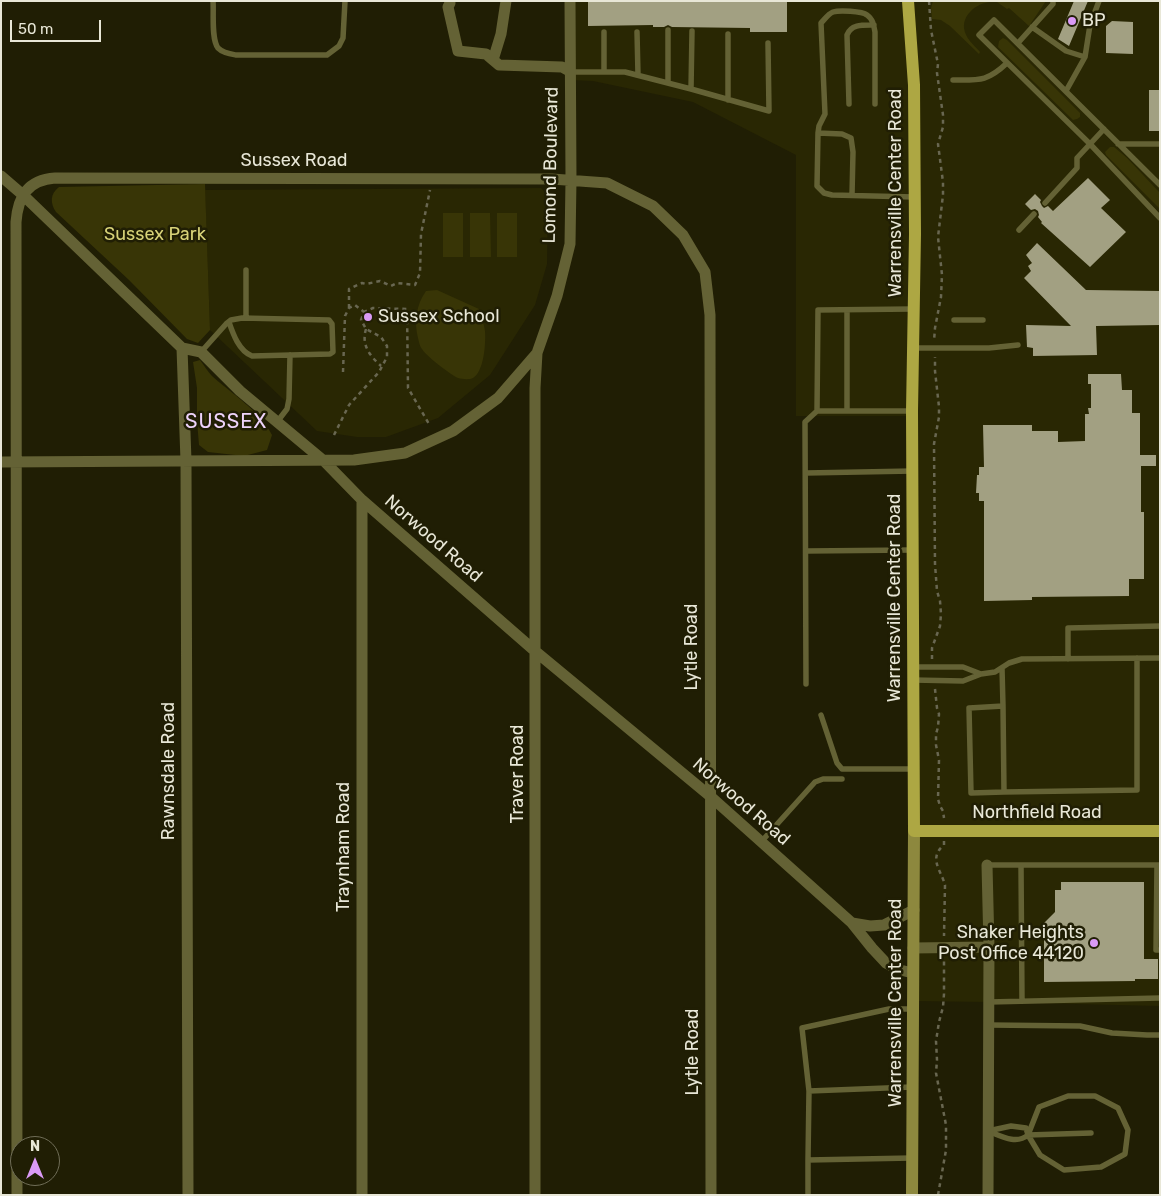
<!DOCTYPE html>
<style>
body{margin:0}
#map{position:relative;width:1161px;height:1196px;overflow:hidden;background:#201e04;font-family:Rubik,sans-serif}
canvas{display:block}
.frame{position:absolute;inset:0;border:2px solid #e8e7d7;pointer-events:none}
.north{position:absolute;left:10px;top:1136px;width:50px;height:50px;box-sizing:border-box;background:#201e04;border:1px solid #706e58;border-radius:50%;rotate:0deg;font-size:14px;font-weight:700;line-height:20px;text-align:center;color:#e8e7d7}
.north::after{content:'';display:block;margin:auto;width:18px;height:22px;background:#da9af6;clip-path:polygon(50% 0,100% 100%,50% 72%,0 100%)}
.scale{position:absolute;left:10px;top:20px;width:91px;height:22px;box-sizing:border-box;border:2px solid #e8e7d7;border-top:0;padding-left:6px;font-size:15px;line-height:18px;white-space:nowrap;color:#e8e7d7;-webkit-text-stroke:4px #201e04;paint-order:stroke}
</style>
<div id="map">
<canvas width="1161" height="1196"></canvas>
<div class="frame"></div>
<div class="north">N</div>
<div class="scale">50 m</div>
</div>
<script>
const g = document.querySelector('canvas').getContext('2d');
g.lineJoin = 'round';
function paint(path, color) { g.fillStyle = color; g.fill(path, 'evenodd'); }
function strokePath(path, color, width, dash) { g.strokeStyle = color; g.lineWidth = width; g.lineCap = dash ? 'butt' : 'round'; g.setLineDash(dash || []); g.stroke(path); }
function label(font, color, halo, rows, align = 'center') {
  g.font = font + ' Rubik,sans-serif'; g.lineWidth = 5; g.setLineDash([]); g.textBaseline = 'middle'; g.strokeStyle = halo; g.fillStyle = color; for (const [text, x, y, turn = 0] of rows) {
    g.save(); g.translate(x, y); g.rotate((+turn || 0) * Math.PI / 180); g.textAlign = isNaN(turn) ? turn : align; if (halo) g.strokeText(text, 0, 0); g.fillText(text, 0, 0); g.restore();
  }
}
const built = new Path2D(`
 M570,1H1160V1006L989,1002L912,1001V416H796V155L693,102L593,81L571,80Z
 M541,188L548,195L547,264L535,305L490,375L438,418L386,437H357L317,431L210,330L205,190Z`);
const green = new Path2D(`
 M933,1H1046L1029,26L1009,8L1007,9C1004,7 1000,4 997,2C981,0 963,12 964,28C965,38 974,45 980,52L979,54L950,26L941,20L932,19L931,8Z
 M1003,38L1007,40L1080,113V117L1077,119L1073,120L998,47L999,41Z
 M1110,147H1114L1127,158L1160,193V209L1106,155L1105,152Z
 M205,184L210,330L198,343L187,339L129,280L56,212C50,203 50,194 59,187Z
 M443,213H463V257H443Z
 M470,213H490L491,257H470Z
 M497,213H517V257H497Z
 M437,290L479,309C481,316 484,324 485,331C486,343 484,372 473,378C469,380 462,379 458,378C451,375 426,356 422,349C420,347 419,342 418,338C414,322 416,305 426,291Z
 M200,360C204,365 207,371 212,376C231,393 260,411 272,435L267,450L244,456L208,452L199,445L197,421V388L193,362Z`);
const building = new Path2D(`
 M588,1H787V32H750V28L672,27L668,25L664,27H653V25L588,26Z
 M1074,1H1088L1069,46L1058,39Z
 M1112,21L1133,22V54L1106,53V26Z
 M1149,90H1160V131H1149Z
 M1088,178L1110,200L1101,208L1126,232L1090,267L1041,223L1042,222L1038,217L1039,215L1038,211L1035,209L1031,210L1025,204L1035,194L1041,200L1040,202L1042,206L1044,208L1048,206L1053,211Z
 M1037,243L1086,290L1160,291V325L1096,326L1097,355L1033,356V348L1027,347L1026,325L1071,326L1024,278L1031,271L1028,266L1032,263L1026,255Z
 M1088,374H1121L1122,390H1132V413H1140V455H1156V466H1141V512H1144V579H1129V596L1032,597V600L984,601V501H979V493H976L977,475H979V467H984L983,425H1032V431H1058V442L1085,441V414H1089L1088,408H1091V384H1088Z
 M1061,882H1144V959H1158V979H1135V981L1044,982V928L1041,926L1055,912V890H1061Z`);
const path = new Path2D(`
 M929,1L931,30L938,64L937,73L943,115V127L938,144L943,182V195L938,237L942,275L941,297L935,328L934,341
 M349,308V289L362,283L366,284L380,281L391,286L397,283L415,285L420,273L421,234L430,190
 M366,329C361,345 370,356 381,366
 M343,372L345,316L349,308L355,305L364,312
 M334,435L349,405L379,372L387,357V346L381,337L366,329L361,320L364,312L373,308L407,309L408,388L429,424
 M932,659V648L940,626L941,614L940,601L937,591L935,564L934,444L939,417V407L935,371V357
 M935,689L937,708L939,714L938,727L936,734V745L939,760L938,799L940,806L943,811L944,818
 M944,841V845C928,858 941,870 945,885L944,936
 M938,1195L946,1150V1125L936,1073L937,1060L936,1041L939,1022L943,1007L944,994V959`);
const service = new Path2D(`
 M213,1C214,13 211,39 218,48C223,53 230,54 236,55H327L339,46L343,38L345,1
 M1032,27L1066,51L1085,57
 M668,30V83
 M604,32V72
 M637,32L638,75
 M728,34V100
 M1018,43L1053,4V1
 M571,72H625L691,89L769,111L768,43
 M953,80C979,80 987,82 1007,63
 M691,89L692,31
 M1066,91L1085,57L1090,25L1099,1
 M849,104L847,35C851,24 863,25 874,25
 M875,104V32C874,26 873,19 867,15C862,11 839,10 833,12C828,14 825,19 821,23L825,114L819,126L818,133L817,186L824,193L832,195L914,197
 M818,133L842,134L851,138L853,152L852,195
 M1118,144H1160
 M1160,185L994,20L979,35L1090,144L1160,218
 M1045,203L1077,168V158L1104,129
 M1019,230L1034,214
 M246,318V270
 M954,320H983
 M913,348H989L1018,345
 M201,352L226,324L231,320L242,318L329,320L332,324L333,352L330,354L252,356C239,351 233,334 229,322
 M817,411L818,310L913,309
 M847,411V310
 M277,422L287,409L289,399L290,355
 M806,473L913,471
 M806,551L912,550
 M1068,659V628L1160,626
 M913,667H963L981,674
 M1002,668L1003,706L1004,792L1137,790V658
 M913,680L963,681L981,674L995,672L1009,663L1022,659L1160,658
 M806,684L805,422L817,411H911
 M1003,706L969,708L971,793L1004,792
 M821,715L837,763L842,769H913
 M761,842L815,782L823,779H842
 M987,865H1160
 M1021,865L1022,1001
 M1157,865L1156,950H1160
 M989,1002L1160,998
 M989,1025L1080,1026L1112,1033L1147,1035H1160
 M912,1087L809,1091L808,1160L912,1158
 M809,1091L802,1028L889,1009H912
 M1068,1096H1095L1118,1108L1128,1130L1125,1154L1101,1167L1064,1170L1040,1155L1028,1135L1039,1107Z
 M1011,1126L1026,1128L1028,1135C1016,1145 1001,1136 988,1131Z
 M1028,1135L1091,1133
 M808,1160V1195`);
const minor = new Path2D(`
 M450,3L448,7L458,51L486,54L499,65L562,67L571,72
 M493,60L501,34L506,1
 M1,176L23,195L182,348L201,352L240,391L324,461L362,500L535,651L710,796L852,923L872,948L886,963L900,970L913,973
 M182,348L186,461L188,1195
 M1,462L354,460L405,453L453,431L498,398L537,353L557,296L570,244L571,180L570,1
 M987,865L989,947L988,1195
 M852,923L870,926L884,925L914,910
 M913,948L989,947
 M17,1195L16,222C18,196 28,180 55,178L552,179L607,183L653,206L683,235L705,272L710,315L711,1195
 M362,1195V500
 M535,1195V388L537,353`);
const secondary = new Path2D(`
 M912,1195L914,831`);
const primary = new Path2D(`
 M908,1L914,85L915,234L912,411L914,831H1160`);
const markers = [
 [1072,21,5,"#da9af6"],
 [368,317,5,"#da9af6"],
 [1094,943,5,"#da9af6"]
];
const poiNames = [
 ["BP",1082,21],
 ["Sussex School",378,317],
 ["Shaker Heights",1084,933,"right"],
 ["Post Office 44120",1084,954,"right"]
];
const streetNames = [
 ["Sussex Road",294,161],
 ["Lomond Boulevard",551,165,-89],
 ["Warrensville Center Road",896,193,-90],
 ["Norwood Road",433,539,41],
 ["Warrensville Center Road",895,598,-90],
 ["Lytle Road",692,647,-90],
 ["Rawnsdale Road",169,771,-90],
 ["Traver Road",518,774,-90],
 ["Norwood Road",741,802,41],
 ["Northfield Road",1037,813],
 ["Traynham Road",344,847,-90],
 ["Warrensville Center Road",896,1003,-90],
 ["Lytle Road",693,1052,-90]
];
const parkNames = [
 ["Sussex Park",155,235]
];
const quarterNames = [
 ["SUSSEX",226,422]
];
paint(built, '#292703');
paint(green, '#383506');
paint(building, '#a2a082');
strokePath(path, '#696751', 2.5, [4, 4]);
strokePath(service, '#646235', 5.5);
strokePath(minor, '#646235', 11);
strokePath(secondary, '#8d883e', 12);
strokePath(primary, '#ada743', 12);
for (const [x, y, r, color] of markers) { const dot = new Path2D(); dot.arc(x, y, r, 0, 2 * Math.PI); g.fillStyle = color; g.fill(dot); strokePath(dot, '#201e04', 2); }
label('18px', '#e8e7d7', '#201e04', poiNames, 'left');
label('18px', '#e8e7d7', '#201e04', streetNames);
label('18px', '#d8d378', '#201e04', parkNames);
g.letterSpacing = '1px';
label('20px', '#eed3fb', '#201e04', quarterNames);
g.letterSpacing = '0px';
</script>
